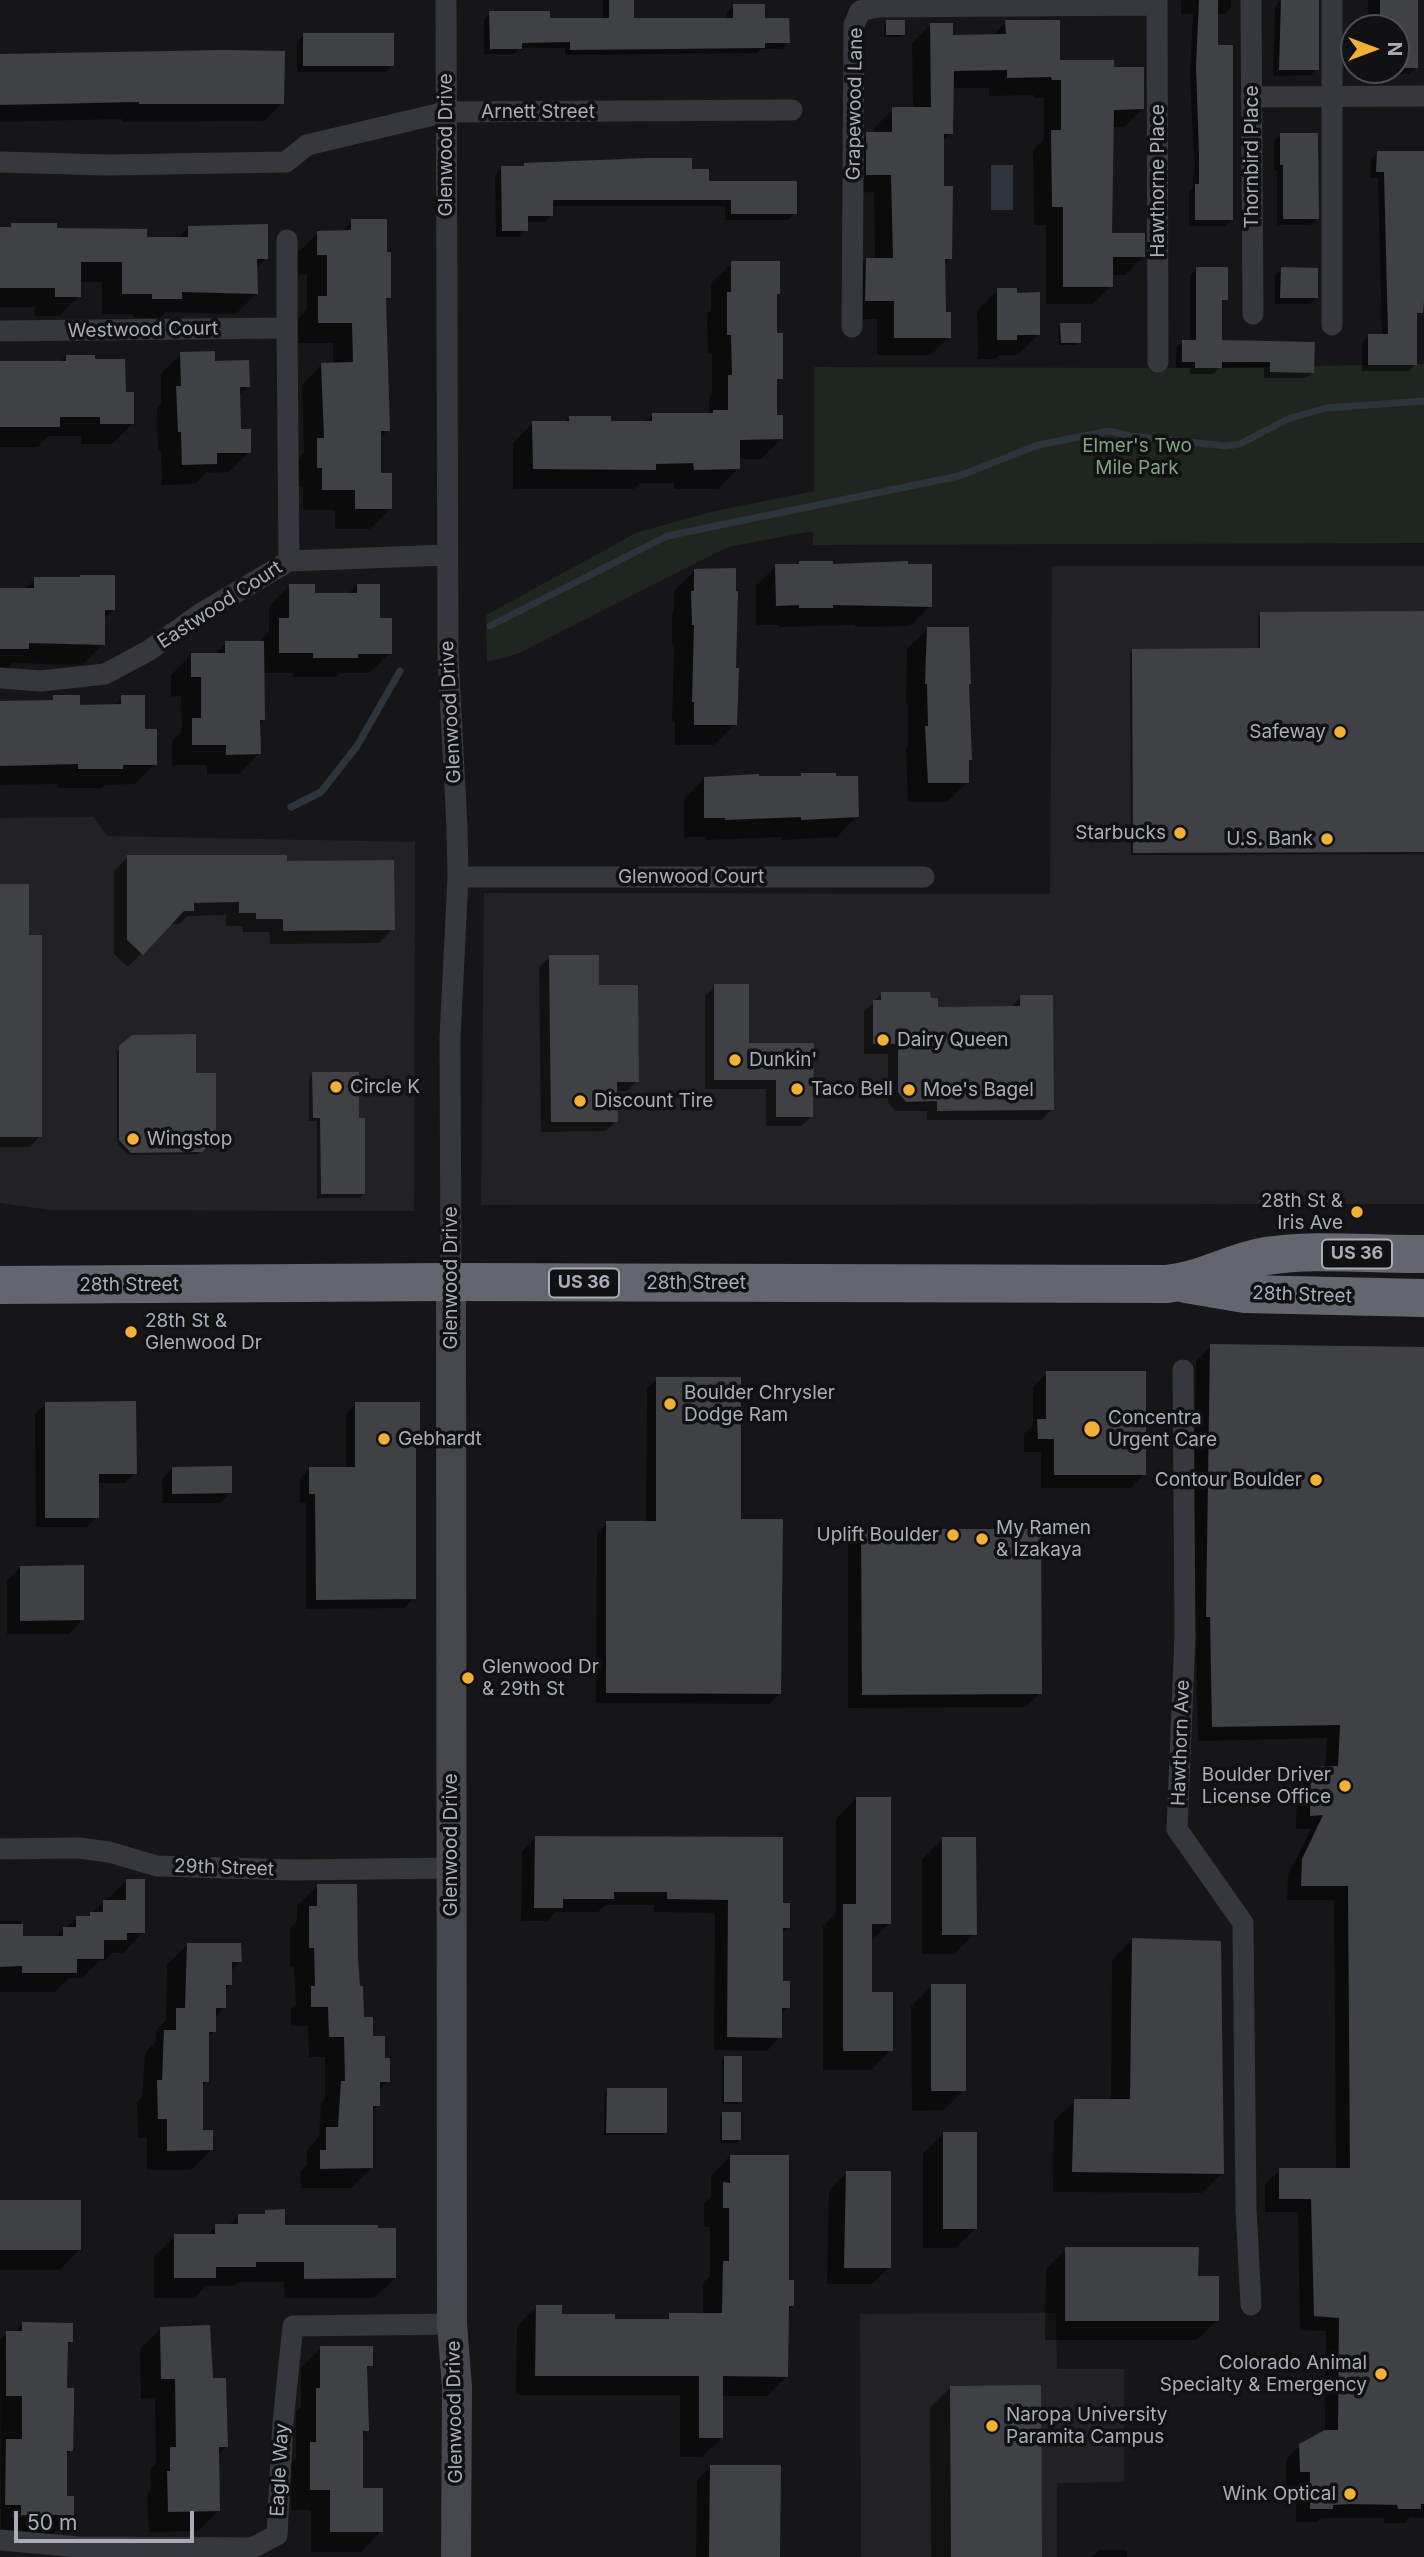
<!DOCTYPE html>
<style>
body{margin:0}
#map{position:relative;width:1424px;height:2557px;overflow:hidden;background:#161618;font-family:Inter,sans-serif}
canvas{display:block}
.north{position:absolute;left:1340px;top:14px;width:70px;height:70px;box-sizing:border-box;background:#111113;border:2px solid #4d4f55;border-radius:50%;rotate:90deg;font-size:19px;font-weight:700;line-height:28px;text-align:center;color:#a8adb8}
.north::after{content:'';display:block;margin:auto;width:24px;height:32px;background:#f2b134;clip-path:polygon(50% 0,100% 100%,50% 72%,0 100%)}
.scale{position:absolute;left:14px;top:2511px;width:180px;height:32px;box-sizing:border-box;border:4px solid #a8adb8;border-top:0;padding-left:9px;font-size:21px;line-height:24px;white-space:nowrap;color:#a8adb8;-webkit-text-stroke:5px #111113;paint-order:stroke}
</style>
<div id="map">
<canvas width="1424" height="2557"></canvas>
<div class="north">N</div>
<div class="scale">50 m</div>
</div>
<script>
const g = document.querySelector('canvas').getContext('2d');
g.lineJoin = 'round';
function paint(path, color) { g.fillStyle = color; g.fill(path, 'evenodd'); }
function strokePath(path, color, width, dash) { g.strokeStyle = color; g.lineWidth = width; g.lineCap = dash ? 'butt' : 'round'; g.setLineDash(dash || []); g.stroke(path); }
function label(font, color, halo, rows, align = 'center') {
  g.font = font + ' Inter,sans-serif'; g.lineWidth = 7; g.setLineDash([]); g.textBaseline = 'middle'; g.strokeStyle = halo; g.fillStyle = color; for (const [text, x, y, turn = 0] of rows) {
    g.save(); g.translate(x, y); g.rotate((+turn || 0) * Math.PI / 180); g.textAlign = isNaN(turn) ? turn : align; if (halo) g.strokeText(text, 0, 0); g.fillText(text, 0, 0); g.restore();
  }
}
const built = new Path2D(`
 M1052,566H1424V1204L481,1205L484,893L1050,894Z
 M93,817L108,836L415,842L414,1211L50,1210L0,1203V818Z
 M1056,2313L1057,2369H1124V2482L1057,2483V2557H861L860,2314Z`);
const green = new Path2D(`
 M1424,364V543L813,545V532H808L728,547L517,654L487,662L486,615L638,532L715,511L814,491V367L1195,368Z`);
const water = new Path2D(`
 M991,165H1013V210H991Z`);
const shadow = new Path2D(`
 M603,0H633V20H727V12L734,5L763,20L788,43L782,49H761L757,53L565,55V48H519L514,54H484V19L490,13L548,20H603Z
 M1181,0H1231V7L1225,14H1216V47L1232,219L1225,226H1189V192L1193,188L1194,163L1190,73L1193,14H1181Z
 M1281,0H1318L1317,69L1311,75L1273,76L1275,7Z
 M1368,0H1416V67L1409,74L1369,73V70H1396V28H1368Z
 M887,22L903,34L900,37H884V25Z
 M1006,22L1059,61L1112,69L1142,109L1124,127H1112L1111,235L1143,257L1125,275H1111V286L1093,304H1046V225H1034L1033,150L1044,139V98H1034V95L989,96V88H952L951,133L942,142V188L950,258L944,265V313L949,337L931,355H877V319H848V278L866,259H875L874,192L849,193V152L867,134H875V127L893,109H913L912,43L930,25L952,37L992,36Z
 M304,35L393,65L386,72H297V42Z
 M0,56L282,103L264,121L122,122V119L0,122Z
 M1281,135L1317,218L1310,225H1277V171H1274V141Z
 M1377,153L1424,234V302L1421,305V312L1416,317V364L1409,371H1362V343L1368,336H1382L1378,178H1370L1371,159Z
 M525,165L690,171L707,183L795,213L788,220H725V206H551V215L545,222H526V230L520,237H496L495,175L502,168H522Z
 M352,221L389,298L385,302L388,430L379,439V474L391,508L370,529H335V510H303V487H298L297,460L304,453L302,385L322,364H333V343H298V319L307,309V274L298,275L297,253L318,233L341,232Z
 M12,225L146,238H178L188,228L266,258L256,269V294L236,314L166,312L160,318H133V314H102V282H79V296L59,316H35V307H0V229H8Z
 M732,263L778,294L775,297V334L781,378L775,384L776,417L782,439L761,459H738V469L718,489H674V483H640L634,489H513V443L533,423H564L569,417L609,422H645L652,415L709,414V397L712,394V354H708L707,314L711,310V283Z
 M1197,269L1226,300L1220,306V342L1313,372L1306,378H1264V368H1219L1214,374H1190V368H1176V348L1183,342H1190V275Z
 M1281,269L1317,297L1310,304H1275V276Z
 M998,290L1038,335L1018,355H999L995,359H978L977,311Z
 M1061,325L1079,342L1076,345H1059L1058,328Z
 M181,354L213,363L248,386L239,396L240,431L249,452L229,472L206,473L195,484L162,485L161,451H158L157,408L161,403V374Z
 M66,356L93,361L124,394L132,424L112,444H81V436H48L38,447H0V361L60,362Z
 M799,563L831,566L930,606L910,626L855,627V625L779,627V625H756V586L776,566H797Z
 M694,571L735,724L714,745H675V722H672L674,644H672V613L674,611V591Z
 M35,579L114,609L103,620V644L82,665L13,663L7,669H0V589H25Z
 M357,585L379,620L390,653L369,673H340L336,677H293V673H263V720L259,724V754L239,774H207V765H172V741L182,731L181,696L171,697V675L191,655L215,654L226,643H259L269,631V606L289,586L313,595H347Z
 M1424,613V854L1131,855L1130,653L1133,650H1258V616L1261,614Z
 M928,629L967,685L970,759L968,762V782L947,802H908L906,748L908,745V704H906L907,649Z
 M54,697L78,706H113L122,697L144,731L155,764L135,784L105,785L101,788H58V784L0,785V702H49Z
 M802,775L857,816L837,837L782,840V837L705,840V837H684V799L704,778H799Z
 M128,857L285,862L393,929L379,943L270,944L269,932H243V926H226V915L187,916L179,924H169L128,967L114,954V871Z
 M0,886L40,1136L30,1147H0Z
 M550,957L598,987L637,1081L627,1091H615L616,1121L606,1131L541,1132L539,967Z
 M715,986L747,1044L812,1116L801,1126H766V1089H705V996Z
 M882,993L936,1008H1010L1021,997L1052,1109L1042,1120H927V1111H895L888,1102V1054H864V1012Z
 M133,1036L194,1074L214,1138L198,1154L128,1155L117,1143V1051Z
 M313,1074L364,1194L360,1198H317V1121H309V1078Z
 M1211,1346L1424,1349V2518L1410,2517L1405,2523H1384V2518H1321L1317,2522H1296V2486L1286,2485V2460L1300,2445L1325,2432L1326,2331L1300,2330L1298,2212H1265V2184L1280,2170H1336L1334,1900H1287L1288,1875L1311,1829H1296L1297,1783L1312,1768H1325L1327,1738L1198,1741L1196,1630H1192L1196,1361Z
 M1047,1373L1144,1474L1131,1488H1041V1452H1024V1434L1033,1425V1387Z
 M657,1379L739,1521L780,1694L769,1704L596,1703L597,1533L607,1523H646L647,1389Z
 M46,1404L135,1473L125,1483H97V1517L87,1527H36L35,1414Z
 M356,1404L418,1437L414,1441V1598L404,1608L306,1609V1503H300V1479L310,1468H346V1414Z
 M173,1468L230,1493L220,1503H163L162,1479Z
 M862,1531L1040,1693L1026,1707L848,1708V1545Z
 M20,1567L82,1620L69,1634H7V1581Z
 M856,1798L889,1923L870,1943V1994L891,2050L871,2070H823V1926L836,1913V1819Z
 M535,1838L781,1905L788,1928L781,1935V1983L788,2007L780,2015V2037L767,2051L714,2050L715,1913L654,1912V1905H606L598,1912H555L547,1921H521L522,1852Z
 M943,1839L975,1934L954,1954H922V1859Z
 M127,1881L143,1932L123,1953H112L105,1960H101L82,1978H69L55,1992H0V1921H21V1938L54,1937L77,1918H86Z
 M317,1886L356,1959L362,2019L383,2060L388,2081L379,2091V2105L372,2112L371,2168L351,2188H301L300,2172L307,2165V2150L319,2137L321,2103L325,2099V2057H309L308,2026H291V2008L296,2004L294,1967H290V1928L297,1921V1906Z
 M1132,1940L1222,2173L1202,2193L1053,2192L1054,2121L1075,2101H1111L1112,1960Z
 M187,1945L240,1962L231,1971V1984L224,1991V2008L215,2017V2031L207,2038V2081L201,2087V2132L211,2150L191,2170H147V2138H138L137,2102L142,2097L145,2053L156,2041V2030L166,2020L167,1965Z
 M932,1986L964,2090L944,2110L912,2111L911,2006Z
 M724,2058L740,2101L738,2104H722V2061Z
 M608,2090L665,2132L663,2135H604L605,2092Z
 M723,2114L739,2140L736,2143H720V2116Z
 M943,2134L976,2228L955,2248H923V2154Z
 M730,2156L787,2282L793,2306L787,2311V2376L767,2396H722V2438L702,2457H680V2395H516L517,2326L536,2307L560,2316L613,2321H664L670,2315H703V2283L710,2276V2227H704V2204L711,2197V2176Z
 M846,2173L889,2267L872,2284H827L829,2190Z
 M0,2202L80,2250L59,2270H0Z
 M266,2211L283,2227L395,2278L374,2298H285L284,2282H239L234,2286H206L194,2298H154V2256L175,2236H206L216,2226H228L238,2216H261Z
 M1066,2249L1196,2278L1217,2320L1197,2340H1045L1046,2269Z
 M22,2324L72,2342L66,2347V2390L71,2450L65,2456V2498L72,2515L52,2535H1L0,2340L7,2333H14ZM12,2513H47V2517H12Z
 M161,2329L211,2380L226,2447L218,2455L219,2510L198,2531L149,2532L147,2493L151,2490L150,2469L156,2463L155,2398L141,2399L140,2349Z
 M321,2348L371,2365L365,2371L367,2430L361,2436V2490L381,2531L361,2552H311V2510H291V2464L296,2458V2411L301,2406V2368Z
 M950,2388L1040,2557H931L930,2408Z
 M710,2467L778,2557H696L697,2480Z
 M1099,2550H1127V2557H1092Z`);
const stream = new Path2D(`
 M490,626L667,536L959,476L1038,445L1109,431L1130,436L1189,442L1226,446L1240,444L1288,419L1326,408L1424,401
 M291,807L321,792L357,746L400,671`);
const building = new Path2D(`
 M609,0H634V18H733V4H765V18H789L790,43H765V48L570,50V42L522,43V49H490L489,11H550V18H609Z
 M1199,0H1218V45H1233V220H1195V184H1199V155L1196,66Z
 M1281,0H1319V70H1279Z
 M1380,0H1418V68H1396V26H1380Z
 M886,20H905V35H886Z
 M1005,20H1060V60H1114V67H1144V109L1114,110L1112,233H1145V257H1113V287H1063V207H1052L1051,130H1061V80H1052L1051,77L1007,78V70L954,71L953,134H944V186H953L952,259H945L946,312H951V338H894V301H865L866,258H893L891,175H866V132H892V107H931L930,23H953V35L1006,34Z
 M303,33H394V66H303Z
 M224,50L285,51L284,104H139V102L0,105V54Z
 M1280,133H1318L1319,219H1283V165H1280Z
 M1377,151H1424V301L1423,313H1417V365H1368V334H1388L1384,172H1376Z
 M648,158H692V169H709V181H797V214H731V200H553V216H528V231H502L501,166H524V163Z
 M351,219H387V252H391V298H386L390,431H381V473H392V509H355V490H322V468H317V438H324L321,363L353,362L352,323H318V296H327V255H317V231L351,230Z
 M11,223H57V228L147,229V237H188V226L268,224V259H257L258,294L182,292V299H152V294H122V262H81V297H55V288H0V227H11Z
 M731,261H780V294H777V333H783V379H777V415H783V439L740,440V469L694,470L693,463L656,464V470L533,469L532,421H569V416H611V421H652V413H713V410H728V375H732L731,335H727V292H731Z
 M1196,267H1228V300H1222V340L1315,342L1314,373L1270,372V362H1222V368H1195V362H1182V340H1196Z
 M1281,267L1318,268V298H1280Z
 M997,288H1017V293L1040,292V335H1017V340H997Z
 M1060,323H1081V343H1061Z
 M215,351V361L249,360L250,387H240L241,429H251V453H217V464L182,465L181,432H178L176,386H181L180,352Z
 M66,355H95V359H125L126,392H134V424H100V417H60V427H0V361H66Z
 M799,561H833V564L908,561V564H932V607L833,605V608H799V605L776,606L775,564H799Z
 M736,568V591H738L736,668H739L737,725H694V702H692L694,625H692L691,591H694V569Z
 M80,575H115V610H105V645L29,643V649H0V588H34V577H80Z
 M289,584H315V593H357V584H380V618H392V654H358V658H313V653H279V618H289Z
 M1424,611V852L1133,853L1132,649L1260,648V612Z
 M927,627H969L971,684H969L972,760H969V783H928L925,726H928L927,684H925Z
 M225,641H264L265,720H260L261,754L226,755V745H192V718H201V677H191V653H225Z
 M53,695H80V705L121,704V695H145V729H157V765H123V769H78V764L0,766V701L53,700Z
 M801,773H836V776H858L859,817L801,820V817L725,820V818H704V777L759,774V776H801Z
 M127,855H287V861L394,860L395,930L283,931V919H256V913H239V902L194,903V911H184L143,955L127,940Z
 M0,884H29V935H42V1137H0Z
 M549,955H599V985H638L639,1082H617L618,1122H551Z
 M714,984H749V1043H814L813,1117H776V1080H714Z
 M881,992H930L931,998H938V1007L1020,1006V995H1053L1054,1110L937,1111V1101L906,1102L898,1092V1044H873V1000H881Z
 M196,1034V1073H216V1139L202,1152L131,1153L119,1140V1046L132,1035Z
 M312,1072H359V1118H365V1194H321L320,1118H313Z
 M1210,1344L1424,1347V2504H1421V2509H1398L1397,2505L1350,2504L1333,2505V2509H1310V2472H1300L1299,2444L1325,2430H1338L1339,2318L1314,2316L1311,2199H1279V2168H1350L1348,1886H1301L1302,1859L1323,1815L1310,1816L1311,1767L1338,1766L1340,1725L1212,1727L1210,1617H1206Z
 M1046,1371H1146V1475H1054V1439H1038L1037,1419H1046Z
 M656,1377H741V1519H783L781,1694L606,1693V1521H656Z
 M136,1401L137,1474H99V1518H45V1402Z
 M355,1402H420V1438H416V1599L316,1600L315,1494H309V1467H355Z
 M232,1466V1493L172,1494V1467Z
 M861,1529H1041L1042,1694L862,1695Z
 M84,1565V1620L20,1621V1566Z
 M856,1797H891V1924H872V1992H893V2051H843V1904H856Z
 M535,1836L783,1837V1903H790V1928H783V1981H790V2008H782V2038L727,2037L728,1900L667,1899V1892H614V1899H563V1908H534Z
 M942,1837H976L977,1935H942Z
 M126,1879H145V1933H127V1940H104V1959H77V1973H22V1966L0,1967V1924H23V1936H63V1927H76V1916H90V1912H103V1900H126Z
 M317,1884H357L358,1959L360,1986H363L364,2017H373V2036H385V2058H390V2082H380V2106H373V2168L320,2169V2150H326V2127H338L341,2081H345L344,2037H329L328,2007H311V1986H315L314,1948H309V1906H317Z
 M1132,1938L1221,1941L1224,2174L1072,2172L1074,2099H1130Z
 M187,1943H241L242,1962H232V1985H226V2008H216V2032H209V2082H203V2130H213V2150L167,2151V2119H158L157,2080H162L164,2030H176V2008H185Z
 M931,1984H966V2091H931Z
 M724,2056H742V2102H724Z
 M607,2088H667V2133H606Z
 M722,2112H741V2140H722Z
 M943,2132H977V2229H943Z
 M730,2155H789V2280H794V2306H789L788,2377L723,2376V2438H699V2376H535L536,2305H562V2314H615V2319H669V2313H722L723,2261H729V2208H723V2182L730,2183Z
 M846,2171H891V2268H844Z
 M0,2200H81V2250H0Z
 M285,2209V2225H378V2228H396V2278L304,2279V2262H256V2267H216V2278H174V2234H215V2224H238V2214H265V2210Z
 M1065,2247H1199L1198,2276H1219V2321H1065Z
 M22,2322L73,2323V2342H68L67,2388H74V2407L73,2451H67V2496H74V2515H21V2505H5L6,2439H22V2396H6V2331H22Z
 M210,2325L213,2378H226L228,2447H219L220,2511L168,2512L167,2471H170V2447H176L175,2379H161L160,2327Z
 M320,2346H373V2366H367L369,2431H363V2488H383V2532H330V2490H310V2442H316V2388H320Z
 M1041,2385L1042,2557H951L950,2386Z
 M710,2465H781L780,2557H709Z`);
const street = new Path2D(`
 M446,0L448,656L457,827L458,877L450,1038L451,1282
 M1157,0L1158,362
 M1251,0L1253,314
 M1332,0V325
 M1251,97L1424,96
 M0,162L107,165L286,162L307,145L446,112L792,110
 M852,327L854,25L860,11L877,7L1157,5
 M287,328L289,561
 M0,331L287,328V240
 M0,678L41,681L105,674L148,651L200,614L289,561L447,555
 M458,877H924
 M1183,1370L1185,1635L1177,1829L1243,1923L1246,2208L1251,2305
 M0,1849L79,1848L109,1852L157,1866L293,1870L451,1868
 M0,2540L78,2547L252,2548L277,2535L283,2422L293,2326L452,2324`);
const secondary = new Path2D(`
 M451,1282L452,2324L457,2387L456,2557`);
const highway = new Path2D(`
 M1186,1284L1245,1294L1424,1298
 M0,1285L451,1282L1166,1284C1201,1281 1231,1262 1266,1256C1317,1248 1372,1255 1424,1254`);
const markers = [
 [1340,732,7,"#f2b134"],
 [1180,833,7,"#f2b134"],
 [1327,839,7,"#f2b134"],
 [883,1040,7,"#f2b134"],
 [735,1060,7,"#f2b134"],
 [336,1087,7,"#f2b134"],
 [797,1089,7,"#f2b134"],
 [909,1090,7,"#f2b134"],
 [580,1101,7,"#f2b134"],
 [133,1139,7,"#f2b134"],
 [1357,1212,7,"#f2b134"],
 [131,1332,7,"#f2b134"],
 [670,1404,7,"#f2b134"],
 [1092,1429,9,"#f2b134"],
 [384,1439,7,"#f2b134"],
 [1316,1480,7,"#f2b134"],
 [953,1535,7,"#f2b134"],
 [982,1539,7,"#f2b134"],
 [468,1678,7,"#f2b134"],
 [1345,1786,7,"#f2b134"],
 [1381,2374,7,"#f2b134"],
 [992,2426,7,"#f2b134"],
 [1350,2494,7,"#f2b134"]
];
const shields = [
 [1357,1254,70],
 [584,1283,70]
];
const shieldNames = [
 ["US 36",1357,1254],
 ["US 36",584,1283]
];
const streetNames = [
 ["Grapewood Lane",855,104,-89],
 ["Arnett Street",538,112],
 ["Glenwood Drive",446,145,-90],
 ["Thornbird Place",1252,157,-90],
 ["Hawthorne Place",1158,181,-90],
 ["Westwood Court",143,330,-1],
 ["Eastwood Court",220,605,-33],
 ["Glenwood Drive",451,712,-93],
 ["Glenwood Court",691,877],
 ["Glenwood Drive",451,1278,-90],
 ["28th Street",696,1283],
 ["28th Street",129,1285],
 ["28th Street",1302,1295,2],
 ["Hawthorn Ave",1181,1743,-88],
 ["Glenwood Drive",451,1845,-90],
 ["29th Street",224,1868,2],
 ["Glenwood Drive",455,2412,-91],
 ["Eagle Way",280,2470,-87]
];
const parkNames = [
 ["Elmer's Two",1137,446],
 ["Mile Park",1137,468]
];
const poiNames = [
 ["Safeway",1326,732,"right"],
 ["Starbucks",1166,833,"right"],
 ["U.S. Bank",1313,839,"right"],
 ["Dairy Queen",897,1040],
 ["Dunkin'",749,1060],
 ["Circle K",350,1087],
 ["Taco Bell",811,1089],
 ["Moe's Bagel",923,1090],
 ["Discount Tire",594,1101],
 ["Wingstop",147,1139],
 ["28th St &",1343,1201,"right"],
 ["Iris Ave",1343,1223,"right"],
 ["28th St &",145,1321],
 ["Glenwood Dr",145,1343],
 ["Boulder Chrysler",684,1393],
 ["Dodge Ram",684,1415],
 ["Concentra",1108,1418],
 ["Urgent Care",1108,1440],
 ["Gebhardt",398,1439],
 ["Contour Boulder",1302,1480,"right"],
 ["My Ramen",996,1528],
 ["& Izakaya",996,1550],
 ["Uplift Boulder",939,1535,"right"],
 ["Glenwood Dr",482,1667],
 ["& 29th St",482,1689],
 ["Boulder Driver",1331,1775,"right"],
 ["License Office",1331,1797,"right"],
 ["Colorado Animal",1367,2363,"right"],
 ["Specialty & Emergency",1367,2385,"right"],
 ["Naropa University",1006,2415],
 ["Paramita Campus",1006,2437],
 ["Wink Optical",1336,2494,"right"]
];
paint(built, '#222225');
paint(green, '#1e261f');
paint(water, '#2c353c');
paint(shadow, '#0007');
strokePath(stream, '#2c353c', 7);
paint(building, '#404145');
strokePath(street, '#37383d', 21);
strokePath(secondary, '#45474d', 30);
strokePath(highway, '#63666e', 38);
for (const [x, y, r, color] of markers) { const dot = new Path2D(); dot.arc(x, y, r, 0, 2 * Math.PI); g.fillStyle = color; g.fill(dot); strokePath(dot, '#111113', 2.5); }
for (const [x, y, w] of shields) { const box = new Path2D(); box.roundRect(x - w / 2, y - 14.5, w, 29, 5); g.fillStyle = '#111113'; g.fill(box); strokePath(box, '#a8adb8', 2); }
label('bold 18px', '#a8adb8', null, shieldNames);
label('19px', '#a8adb8', '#111113', streetNames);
label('19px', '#7fa381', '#111113', parkNames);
label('19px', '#a8adb8', '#111113', poiNames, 'left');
</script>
